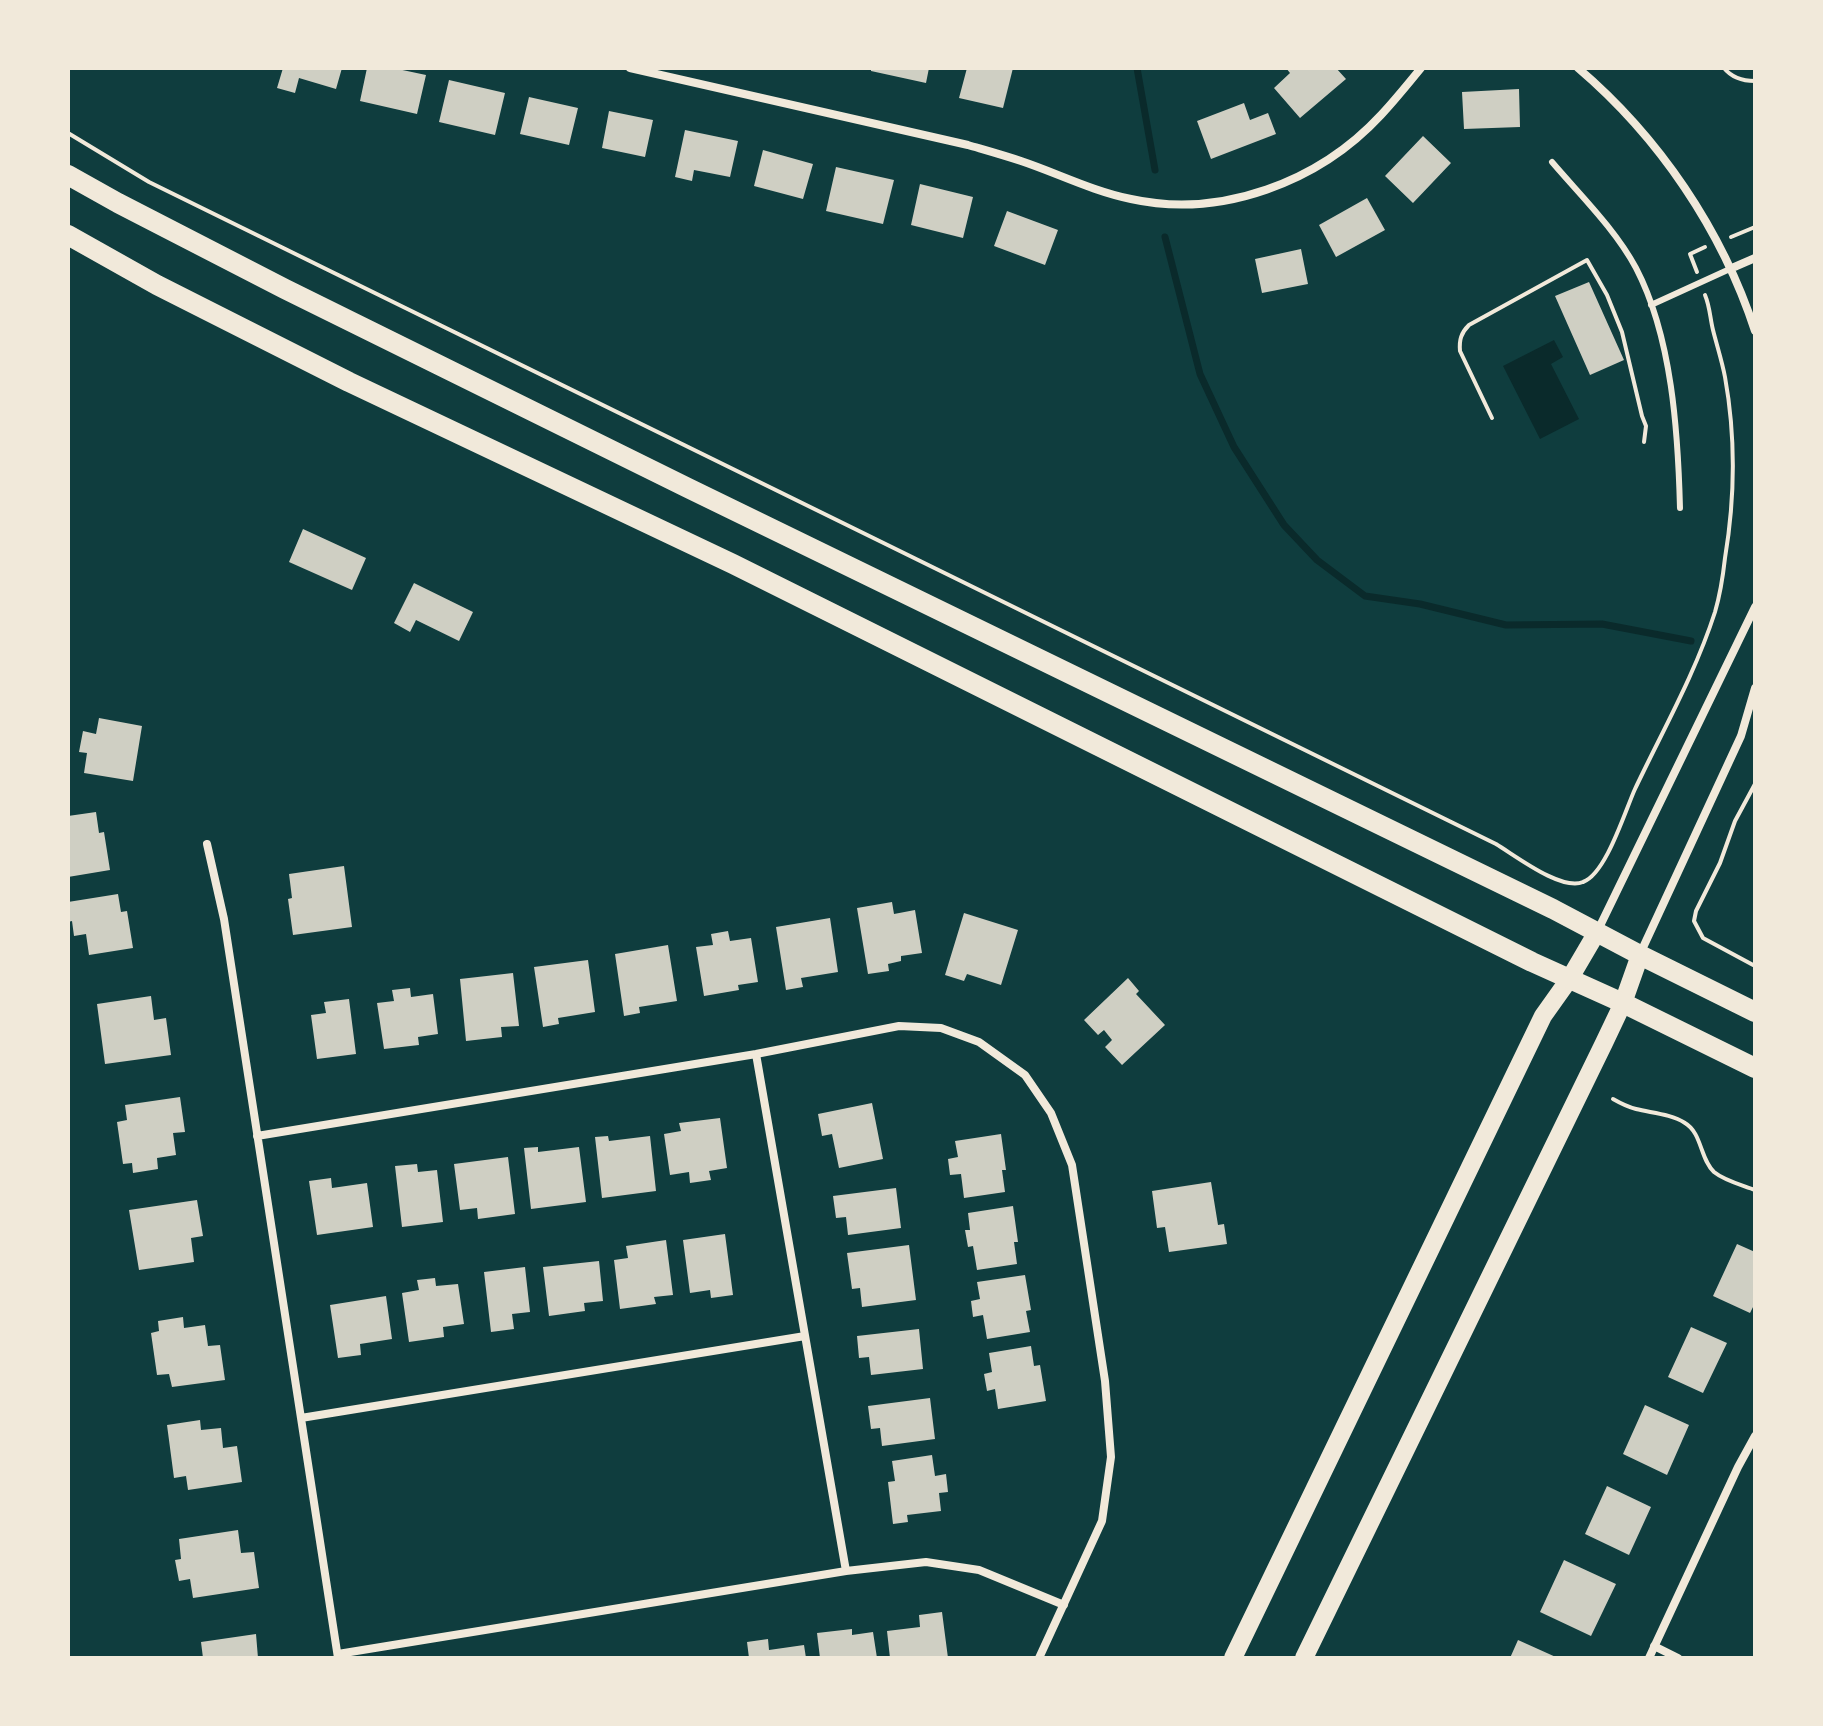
<!DOCTYPE html>
<style>
body{margin:0}
#map{position:relative;width:1823px;height:1726px;overflow:hidden;background:#0f3d3e;font-family:Lato,sans-serif}
canvas{display:block}
.frame{position:absolute;inset:0;border:70px solid #f1e9da;pointer-events:none}
</style>
<div id="map">
<canvas width="1823" height="1726"></canvas>
<div class="frame"></div>
</div>
<script>
const g = document.querySelector('canvas').getContext('2d');
g.lineJoin = 'round';
function paint(path, color) { g.fillStyle = color; g.fill(path, 'evenodd'); }
function strokePath(path, color, width, dash) { g.strokeStyle = color; g.lineWidth = width; g.lineCap = dash ? 'butt' : 'round'; g.setLineDash(dash || []); g.stroke(path); }
const water = new Path2D(`
 M1554,340L1563,357L1551,364L1579,419L1540,439L1503,366Z`);
const stream = new Path2D(`
 M1137,68L1155,170
 M1165,237L1200,374L1234,447L1284,525L1317,560L1365,596L1420,604L1506,625L1602,624L1691,641`);
const building = new Path2D(`
 M283,68H342L336,89L299,78L295,93L277,88Z
 M367,68H393L426,75L417,114L360,101Z
 M871,68H929L926,83L871,71Z
 M967,68H1013L1003,108L959,98Z
 M1286,68H1336L1346,79L1300,118L1274,88L1290,73Z
 M449,80L505,93L495,135L439,122Z
 M1519,89L1520,127L1464,129L1462,92Z
 M529,97L578,108L569,145L520,134Z
 M1244,103L1250,120L1268,113L1276,134L1211,159L1197,121Z
 M609,111L653,120L645,157L602,148Z
 M685,130L738,141L730,177L694,170L692,181L675,177Z
 M1423,136L1451,163L1413,203L1385,176Z
 M763,150L813,164L803,199L754,186Z
 M836,167L894,180L883,224L826,211Z
 M920,184L973,197L963,238L911,225Z
 M1367,198L1385,230L1336,257L1319,225Z
 M1007,211L1058,230L1045,265L994,246Z
 M1301,249L1308,284L1262,293L1255,259Z
 M1589,282L1624,360L1590,375L1555,296Z
 M303,529L366,558L352,590L289,562Z
 M414,583L473,612L459,641L416,620L410,632L394,623Z
 M99,718L142,726L133,781L84,773L87,753L79,752L83,731L96,734Z
 M96,812L99,833L104,832L110,870L68,877V816Z
 M344,866L352,927L293,935L288,899L292,898L289,874Z
 M118,894L121,912L127,911L133,948L89,955L86,934L74,936L72,921L68,922V902Z
 M892,902L894,914L915,910L922,953L901,956V961L888,964L889,971L868,974L857,908Z
 M964,913L1018,930L1001,985L967,974L964,981L945,975Z
 M830,918L838,972L801,978L803,987L786,990L776,927Z
 M728,931L730,941L751,938L758,982L738,985L739,990L704,996L696,947L713,945L711,934Z
 M668,945L677,1001L639,1007L640,1013L624,1016L615,954Z
 M588,960L595,1012L558,1018L559,1024L543,1027L534,967Z
 M513,973L519,1026L501,1027L502,1037L466,1041L460,979Z
 M1128,978L1139,991L1136,994L1165,1025L1122,1065L1105,1047L1112,1040L1104,1030L1098,1035L1084,1020Z
 M410,988L411,997L433,994L438,1034L418,1037L419,1045L384,1049L377,1003L394,1001L392,990Z
 M151,996L154,1020L166,1018L171,1055L105,1064L97,1004Z
 M349,999L356,1054L317,1059L311,1015L326,1013L324,1002Z
 M180,1097L185,1132L173,1133L176,1155L157,1158L158,1169L133,1173L132,1163L123,1164L117,1122L127,1120L125,1105Z
 M872,1103L883,1159L839,1168L832,1134L822,1136L818,1114Z
 M720,1118L727,1168L709,1171L711,1180L690,1183L689,1172L670,1175L664,1134L681,1131L679,1123Z
 M1001,1134L1006,1170H1002L1005,1192L964,1198L961,1174L950,1175L948,1159L958,1157L955,1141Z
 M608,1136L609,1141L650,1136L656,1191L602,1198L595,1137Z
 M538,1147V1152L579,1147L586,1202L531,1209L524,1148Z
 M508,1157L515,1214L478,1219L477,1208L460,1210L454,1164Z
 M417,1164L418,1172L437,1170L443,1222L402,1227L395,1166Z
 M331,1178L332,1188L367,1183L373,1227L317,1235L309,1181Z
 M1211,1182L1218,1225L1224,1224L1227,1244L1169,1252L1165,1227L1157,1228L1152,1191Z
 M896,1188L901,1228L848,1235L846,1217L836,1218L833,1196Z
 M197,1200L203,1236L191,1238L194,1262L139,1270L129,1210Z
 M1013,1206L1018,1242H1014L1017,1264L977,1270L973,1246L968,1247L965,1230H970L968,1213Z
 M725,1234L733,1295L711,1298L710,1290L690,1293L683,1240Z
 M666,1240L673,1295L654,1297L656,1304L620,1309L614,1260L628,1258L626,1246Z
 M1737,1244L1755,1252V1303L1750,1313L1713,1296Z
 M909,1245L916,1300L862,1307L860,1288L852,1289L847,1253Z
 M599,1261L603,1301L584,1303L585,1311L549,1316L543,1267Z
 M525,1267L530,1312L512,1314L514,1329L491,1332L484,1272Z
 M1025,1275L1031,1310L1026,1311L1030,1332L987,1339L983,1315L973,1317L971,1301L980,1299L977,1282Z
 M435,1278L436,1286L458,1284L464,1324L443,1327L444,1337L409,1342L402,1293L419,1290L417,1280Z
 M386,1296L392,1339L360,1344L361,1355L338,1358L330,1305Z
 M183,1317L184,1328L205,1325L208,1346L220,1345L225,1380L172,1387L169,1374L157,1375L151,1333L159,1331L158,1321Z
 M1691,1327L1727,1343L1703,1393L1668,1377Z
 M919,1329L923,1369L871,1375L869,1357L859,1358L857,1336Z
 M1031,1346L1034,1366L1040,1365L1046,1401L998,1409L995,1389L987,1391L984,1374L992,1372L989,1353Z
 M930,1398L935,1439L882,1446L880,1428L871,1429L868,1406Z
 M1645,1405L1689,1425L1667,1475L1623,1454Z
 M200,1420L201,1430L221,1428L223,1448L237,1446L242,1482L188,1490L186,1476L174,1478L167,1425Z
 M932,1455L935,1476L946,1474L948,1492L939,1493L941,1511L907,1515L908,1522L893,1524L888,1482L895,1481L892,1461Z
 M1607,1486L1651,1507L1629,1555L1585,1534Z
 M238,1530L241,1553L254,1552L259,1588L193,1598L190,1579L179,1581L175,1560L181,1559L179,1539Z
 M1564,1560L1616,1584L1591,1636L1540,1612Z
 M942,1612L948,1658H890L887,1631L920,1627L919,1615Z
 M852,1629V1635L873,1632L877,1658H820L817,1633Z
 M256,1634L258,1658H203L201,1642Z
 M768,1639L769,1650L804,1645L806,1658H749L747,1642Z
 M1518,1640L1558,1658H1510Z`);
const path = new Path2D(`
 M1724,68C1732,78 1742,81 1755,81
 M68,133L149,182L1496,844C1516,856 1561,891 1583,882C1606,874 1625,811 1635,789C1663,730 1695,674 1715,612C1720,595 1723,576 1725,558C1735,498 1736,438 1725,377C1722,361 1717,346 1713,330C1710,318 1710,307 1705,295
 M1731,237L1755,227
 M1697,272L1690,254L1705,247
 M1492,418L1460,351C1459,340 1461,333 1469,325L1587,260L1607,295L1622,332L1642,416L1646,426L1644,442
 M1755,784L1735,821L1720,863L1696,911L1694,921L1703,938L1755,966
 M1613,1099C1620,1103 1628,1107 1636,1109C1652,1113 1671,1114 1685,1123C1702,1133 1700,1159 1714,1172C1725,1181 1742,1185 1755,1190`);
const service = new Path2D(`
 M1552,162C1581,196 1615,229 1636,268C1672,337 1678,432 1680,508
 M1651,305L1732,268`);
const minor = new Path2D(`
 M630,68L968,145C985,150 1003,155 1021,161C1057,173 1092,191 1131,199C1221,219 1319,182 1381,115C1395,100 1408,84 1421,68
 M1578,68C1659,137 1722,230 1755,331
 M1732,268L1755,258
 M207,844L224,919L338,1658
 M1598,930L1755,607
 M1640,954L1741,736L1755,688
 M756,1054L846,1571
 M257,1136L756,1054L899,1026L941,1028L979,1042L1025,1075L1051,1113L1072,1165L1105,1381L1111,1457L1102,1521L1039,1658
 M301,1418L805,1336
 M1654,1646L1678,1658
 M338,1654L846,1571L926,1562L979,1570L1064,1605
 M1649,1658L1738,1467L1755,1436`);
const primary = new Path2D(`
 M1233,1658L1543,1016L1570,978L1597,932
 M1304,1658L1604,1043L1623,1003L1640,955`);
const trunk = new Path2D(`
 M68,175L118,203L285,289L688,488L1553,909L1640,955L1755,1012
 M68,235L157,285L349,382L733,564L1532,962L1623,1003L1755,1068`);
paint(water, '#0a2a2b');
strokePath(stream, '#0a2a2b', 7);
paint(building, '#cfcfc3');
strokePath(path, '#f1e9da', 4);
strokePath(service, '#f1e9da', 6);
strokePath(minor, '#f1e9da', 8);
strokePath(primary, '#f1e9da', 18);
strokePath(trunk, '#f1e9da', 20);
</script>
